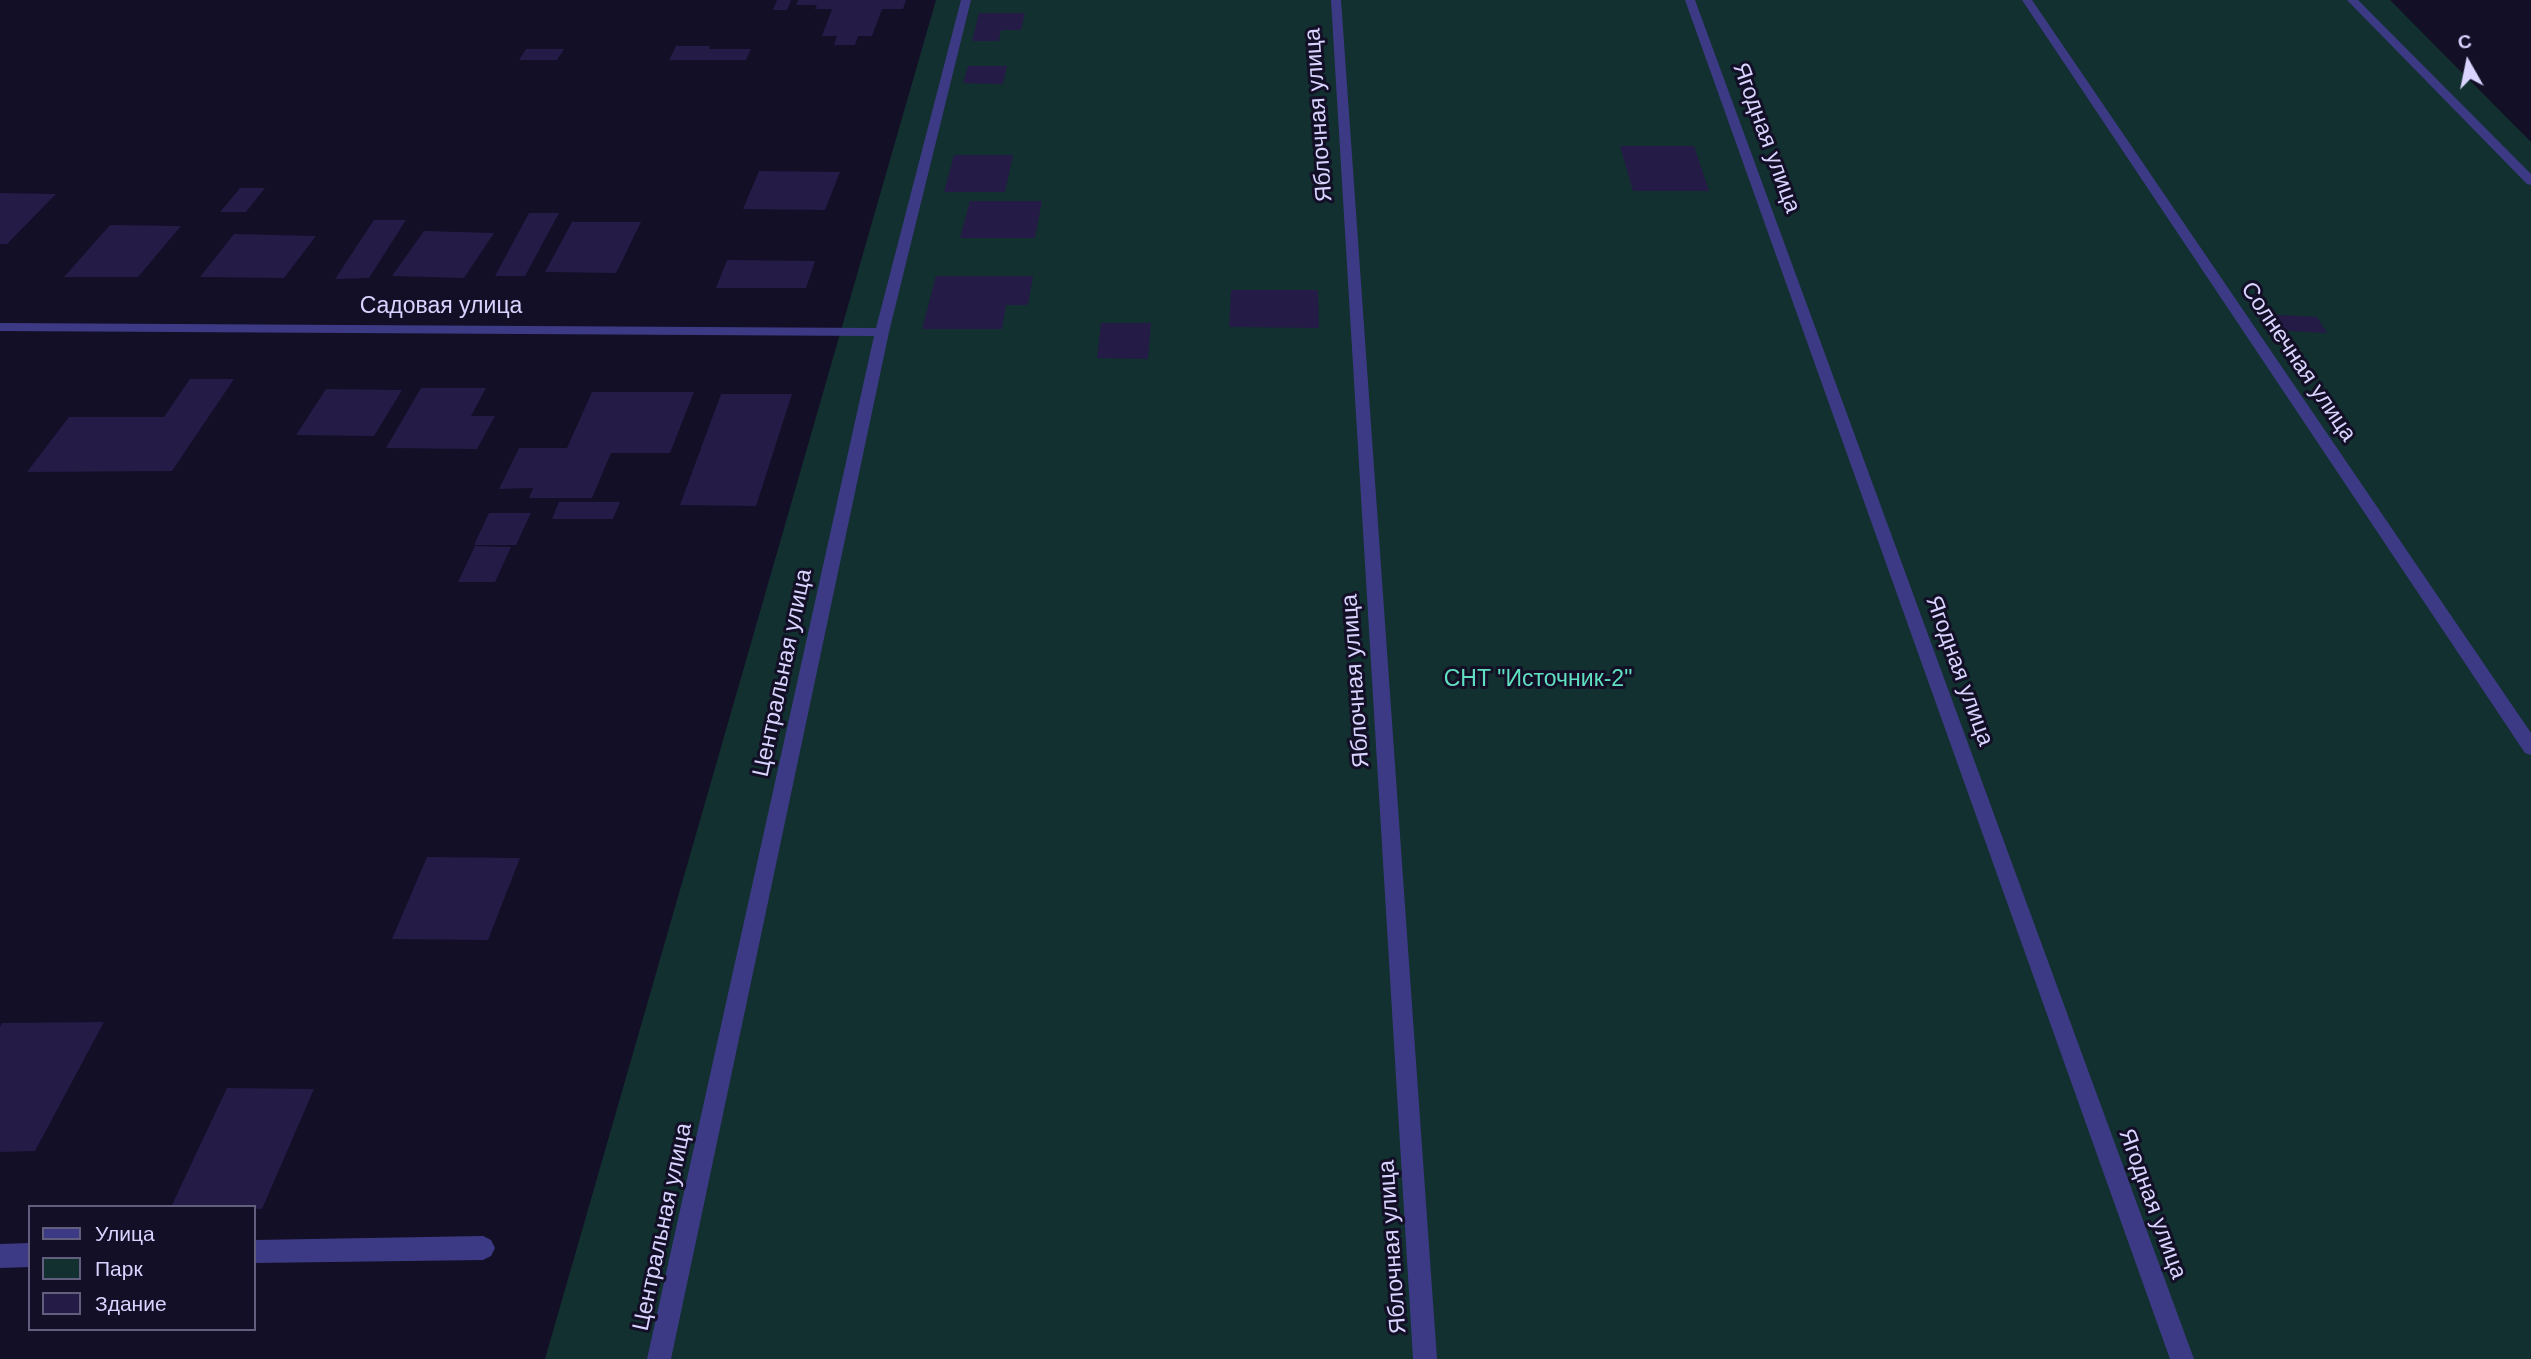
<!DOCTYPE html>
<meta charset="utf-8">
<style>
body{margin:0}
#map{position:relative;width:2531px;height:1359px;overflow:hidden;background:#130f26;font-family:Arial,sans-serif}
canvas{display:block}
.legend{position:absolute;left:28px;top:1205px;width:228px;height:126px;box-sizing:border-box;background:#130f26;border:2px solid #625e7d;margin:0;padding:9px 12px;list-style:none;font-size:21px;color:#d9d4ff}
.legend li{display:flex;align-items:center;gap:14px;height:35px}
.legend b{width:35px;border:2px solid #625e7d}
.north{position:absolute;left:2433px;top:28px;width:70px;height:70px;-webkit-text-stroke:5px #130f26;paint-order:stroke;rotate:351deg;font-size:19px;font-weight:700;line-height:28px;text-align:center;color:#d9d4ff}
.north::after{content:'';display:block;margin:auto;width:24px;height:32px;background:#d9d4ff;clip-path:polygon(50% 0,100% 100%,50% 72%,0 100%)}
</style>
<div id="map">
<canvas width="2531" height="1359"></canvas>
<ul class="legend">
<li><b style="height:9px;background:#3d3a85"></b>Улица</li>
<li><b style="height:19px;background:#12302f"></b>Парк</li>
<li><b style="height:19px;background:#241b47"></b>Здание</li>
</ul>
<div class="north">С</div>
</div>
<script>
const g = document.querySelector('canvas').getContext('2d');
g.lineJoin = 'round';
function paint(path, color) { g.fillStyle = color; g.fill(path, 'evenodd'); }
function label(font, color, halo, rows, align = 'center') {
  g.font = font + ' Arial,sans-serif'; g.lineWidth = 6; g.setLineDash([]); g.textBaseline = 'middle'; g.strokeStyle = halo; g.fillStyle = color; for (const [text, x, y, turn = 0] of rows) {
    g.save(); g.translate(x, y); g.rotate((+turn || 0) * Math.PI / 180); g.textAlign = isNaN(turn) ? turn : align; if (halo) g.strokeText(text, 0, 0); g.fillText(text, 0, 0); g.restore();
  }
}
const green = new Path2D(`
 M936,0H2390L2531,142V1359H545Z`);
const building = new Path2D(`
 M777,0H791L787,10H773Z
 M798,0H906L903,9H882L872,36H858L855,45H834L837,36H822L832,9H815L817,5H796Z
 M979,13H1025L1021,30H1001L999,41H972Z
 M676,46H710L709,49H751L746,60H669Z
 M526,49H564L557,60H519Z
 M968,66H1007L1003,84L963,83Z
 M1620,146H1694L1709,191H1633Z
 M954,155H1013L1005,192H944Z
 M759,171L840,172L825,210L743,209Z
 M240,188H265L246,212H220Z
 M0,193L56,194L7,244H0Z
 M970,201H1042L1035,238H960Z
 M529,213H559L525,276H495Z
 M374,220H406L369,278L335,279Z
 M572,222H641L616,273L545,272Z
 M110,225L181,226L138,277H64Z
 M424,231L494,233L464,278L392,276Z
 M234,234L316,236L284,278L200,277Z
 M727,260L815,261L806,288H716Z
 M936,276H1033L1028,305H1006L1002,329H922Z
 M1231,290H1318L1319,328L1229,327Z
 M2261,314L2317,317L2327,333L2270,330Z
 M1101,323H1151L1148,359L1097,358Z
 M190,379H234L172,471L27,472L69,417H164Z
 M421,388H486L471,416H495L477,449L386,448Z
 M326,389L402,390L374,436L296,435Z
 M592,392H694L670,453H611L592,498H529L533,488L499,489L519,448H567Z
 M721,394H792L756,506L680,505Z
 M559,502H620L613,519H552Z
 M489,513H531L516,545H474Z
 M475,546L511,547L495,582H458Z
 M427,857L520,858L488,940L392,939Z
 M104,1022L35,1151L0,1152V1027L2,1023Z
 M227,1088L314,1089L262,1209L171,1207Z`);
const minor = new Path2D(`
 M961,0H971L889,332L671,1359H647L874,336L0,331V323L876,328Z
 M1331,0H1341L1437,1359H1413Z
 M1685,0H1695L2194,1359H2170Z
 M2022,0H2032L2531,733V755L2525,753Z
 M2347,0H2358L2531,174V185L2527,184Z
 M483,1236L491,1240L495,1248L491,1256L483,1260L254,1263V1240Z
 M30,1243V1267L0,1268V1244Z`);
const streetNames = [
 ["Яблочная улица",1319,115,-94],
 ["Ягодная улица",1766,138,70],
 ["Садовая улица",441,307],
 ["Солнечная улица",2298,362,56],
 ["Ягодная улица",1959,671,70],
 ["Центральная улица",783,673,-78],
 ["Яблочная улица",1356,681,-94],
 ["Ягодная улица",2152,1204,70],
 ["Центральная улица",663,1227,-78],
 ["Яблочная улица",1393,1247,-94]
];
const parkNames = [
 ["СНТ \"Источник-2\"",1538,680]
];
paint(green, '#12302f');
paint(building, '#241b47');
paint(minor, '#3d3a85');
label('23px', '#d9d4ff', '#130f26', streetNames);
label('23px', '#5fe0c0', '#130f26', parkNames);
</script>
